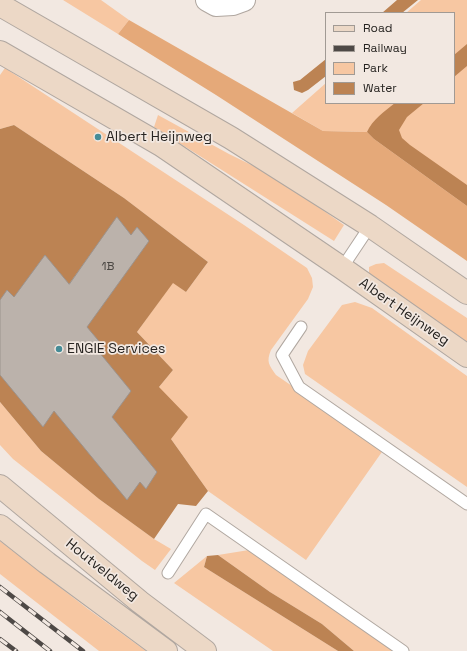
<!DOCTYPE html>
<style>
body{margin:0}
#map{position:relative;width:467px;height:651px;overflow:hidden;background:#f2e8e1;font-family:"Space Grotesk",sans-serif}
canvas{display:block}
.legend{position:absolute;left:325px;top:12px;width:130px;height:92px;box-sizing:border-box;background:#f2e8e1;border:1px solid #a19a94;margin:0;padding:5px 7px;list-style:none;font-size:12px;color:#272421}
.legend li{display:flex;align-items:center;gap:8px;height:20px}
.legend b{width:20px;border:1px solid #a19a94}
</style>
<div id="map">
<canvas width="467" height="651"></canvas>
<ul class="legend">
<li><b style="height:5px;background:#ecd8c6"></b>Road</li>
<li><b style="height:5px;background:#4e4946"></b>Railway</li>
<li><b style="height:11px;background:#f7c7a2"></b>Park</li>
<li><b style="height:11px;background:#bc8353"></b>Water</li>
</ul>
</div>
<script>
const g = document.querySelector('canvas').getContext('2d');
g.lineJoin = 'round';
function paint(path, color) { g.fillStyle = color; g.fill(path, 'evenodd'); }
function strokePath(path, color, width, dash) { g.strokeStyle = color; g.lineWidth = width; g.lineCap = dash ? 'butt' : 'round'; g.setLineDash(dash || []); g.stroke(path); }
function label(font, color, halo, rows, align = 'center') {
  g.font = font + ' "Space Grotesk",sans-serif'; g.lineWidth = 3.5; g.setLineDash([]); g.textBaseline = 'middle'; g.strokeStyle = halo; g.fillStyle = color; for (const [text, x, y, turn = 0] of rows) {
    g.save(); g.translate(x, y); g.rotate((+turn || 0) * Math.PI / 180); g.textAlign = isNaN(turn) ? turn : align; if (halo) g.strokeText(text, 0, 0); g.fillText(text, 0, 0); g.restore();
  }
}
const green = new Path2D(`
 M63,0H101L129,20L118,34Z
 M421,0H467V206L374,139L367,132L323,131L292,113L326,83V103H454V13H406Z
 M5,68L244,225L307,268L312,278L313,287L308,299L271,350C266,362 269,365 276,375L384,449L306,560L208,491L171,439L159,387L173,370L137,332L173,282L186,292L208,262L124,198L14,125L0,129V75Z
 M158,115L229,154L274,176L344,225L334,241L154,127Z
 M384,263L467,318V348L369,275V267L376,264Z
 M355,302L372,308L467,376V487L305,374L303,365L308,351L342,305Z
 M0,402L41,451L99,499L154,539L171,549L155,570L142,561L13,459L0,445Z
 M0,541L88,609L146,651H99L0,574Z
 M249,550L393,651H354L322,624L270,592L218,555Z
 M207,556L204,567L338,651H273L174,583Z`);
const forest = new Path2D(`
 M129,20L323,131L367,132L374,139L467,206V261L386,205L216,95L118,34Z`);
const water = new Path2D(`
 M397,0H418L402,13H382Z
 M467,44V66L454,77V55Z
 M326,59V76L308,90L302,93L294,90L293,82L300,80Z
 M395,103H424L407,117L399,130L402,138L410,145L467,185V206L374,139L367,132C372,120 385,111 395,103Z
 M14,125L124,198L208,262L186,292L173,283L137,332L173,370L159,387L188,417L171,439L208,491L196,506L178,504L154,539L99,499L41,451L0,402V129Z
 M218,555L270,592L322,624L354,651H338L204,567L207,556Z`);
const building = new Path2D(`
 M117,217L131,235L137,227L149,241L87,327L103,346L99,352L131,391L112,417L157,472L146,489L140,482L127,500L54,411L43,427L0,375V300L7,290L14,297L45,255L69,284Z`);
const lane = new Path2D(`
 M342,268L370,226
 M301,327L282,355L299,387L467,504
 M168,573L206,514L403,651`);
const street = new Path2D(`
 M207,0L216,5L233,4L244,0`);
const secondary = new Path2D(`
 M0,5L231,138L370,226L467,293
 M0,52L161,145L342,268L467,356
 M0,486L140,602L205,651
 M0,526L47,563L166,651`);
const rail = new Path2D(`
 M0,587L83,651
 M0,612L50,651
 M0,639L16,651`);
const markers = [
 [98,137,4,"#468c97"],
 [59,349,4,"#468c97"]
];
const numberNames = [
 ["1B",108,267]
];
const poiNames = [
 ["Albert Heijnweg",106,137],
 ["ENGIE Services",67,349]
];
const streetNames = [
 ["Albert Heijnweg",404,312,35],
 ["Houtveldweg",102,570,39]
];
paint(green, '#f7c7a2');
paint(forest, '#e5a979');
paint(water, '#bc8353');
paint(building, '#bbb2ab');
strokePath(building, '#9c938d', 1);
strokePath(lane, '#b0a7a0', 13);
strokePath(street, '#b0a7a0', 24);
strokePath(secondary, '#b0a7a0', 24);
strokePath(lane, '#fff', 11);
strokePath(street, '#fff', 22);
strokePath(secondary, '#ecd8c6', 22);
strokePath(rail, '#4e4946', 4.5);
strokePath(rail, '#f2e8e1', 3, [9]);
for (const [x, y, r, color] of markers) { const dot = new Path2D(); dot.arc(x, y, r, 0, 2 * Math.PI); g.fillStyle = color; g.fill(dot); strokePath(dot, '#f2e8e1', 1.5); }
label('12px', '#4c4844', null, numberNames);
label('14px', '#272421', '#f2e8e1', poiNames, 'left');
label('14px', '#272421', '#f2e8e1', streetNames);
</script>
